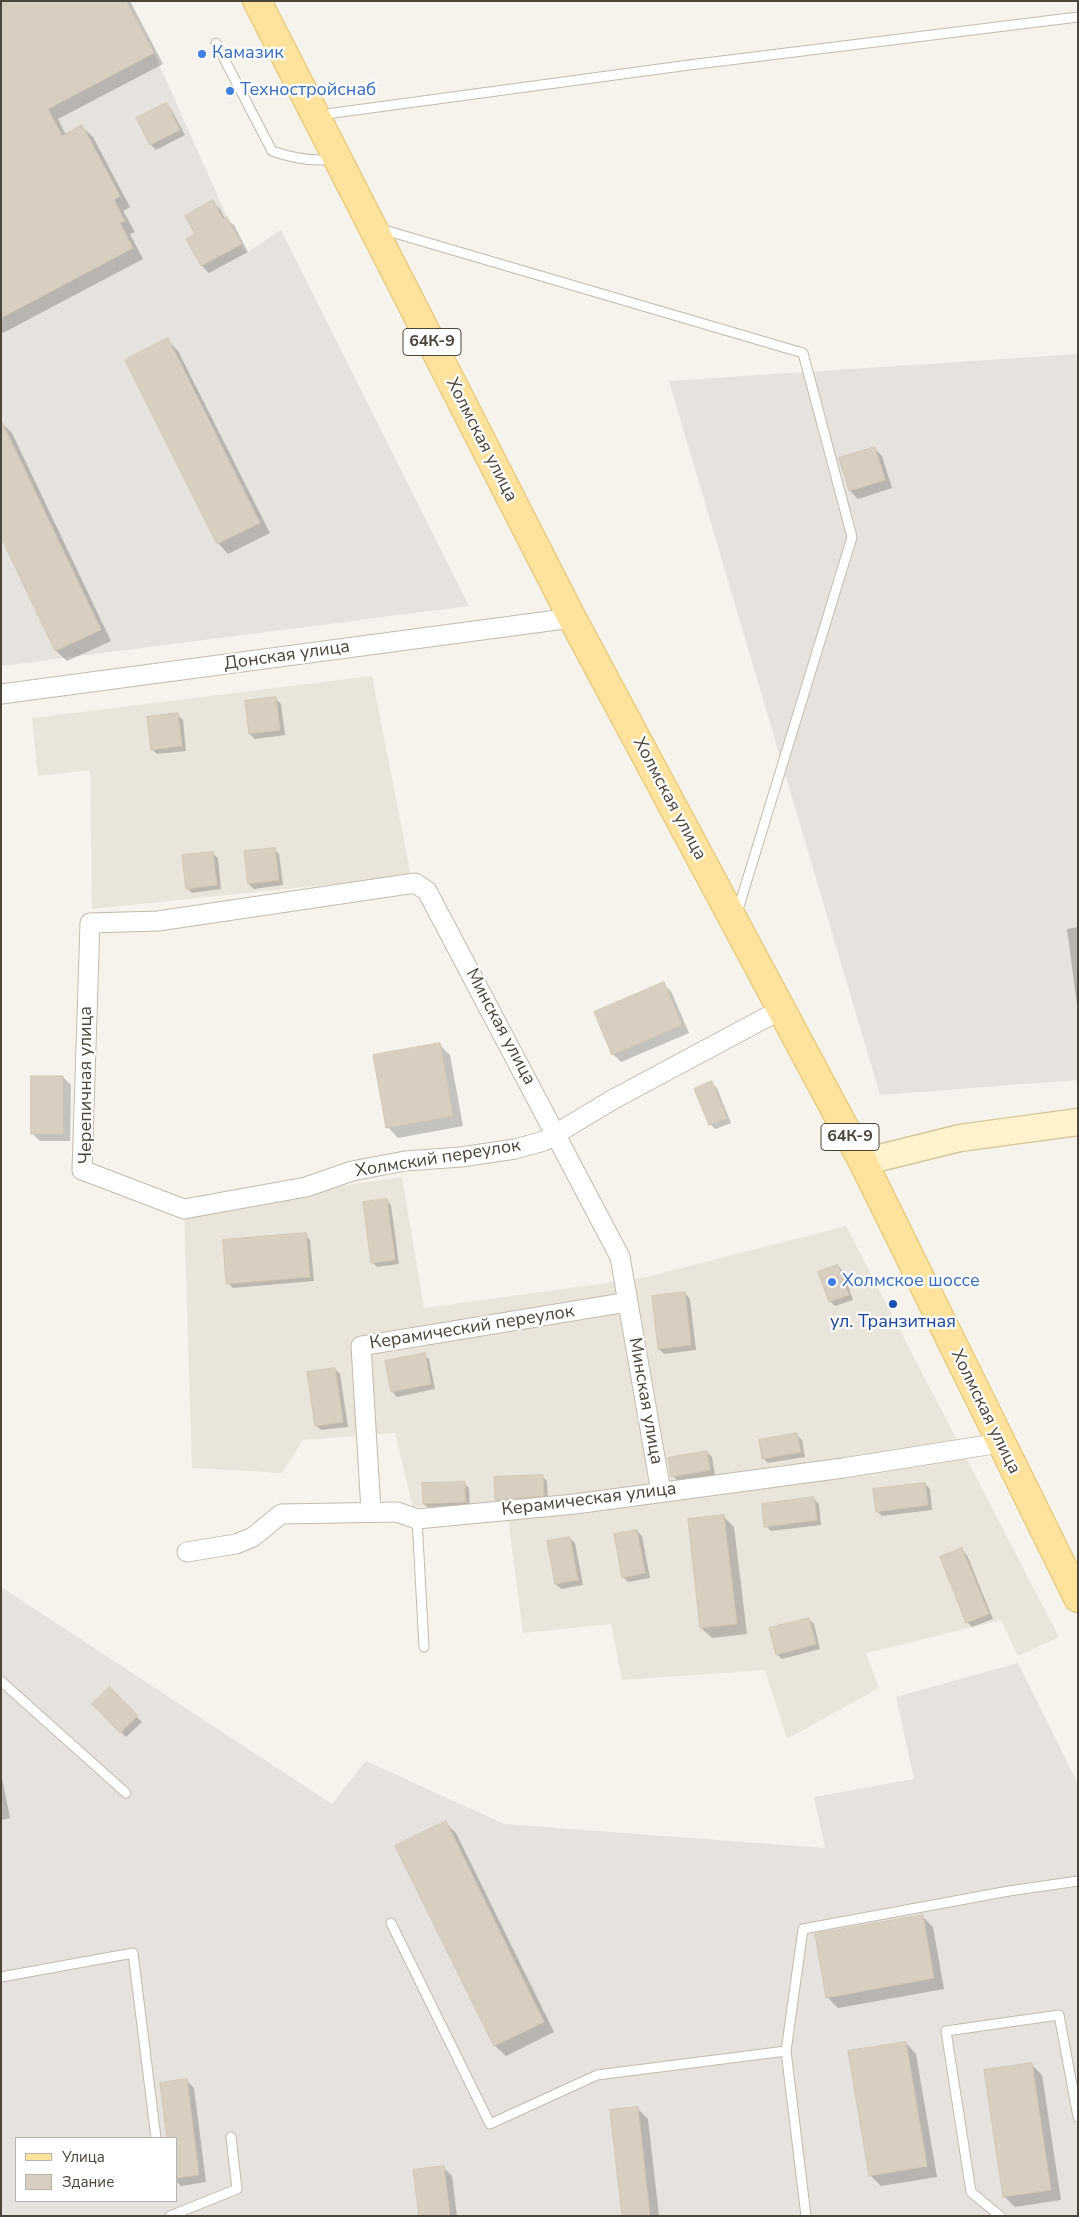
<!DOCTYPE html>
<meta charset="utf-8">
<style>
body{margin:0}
#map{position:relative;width:1079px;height:2217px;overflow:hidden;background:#f6f3ec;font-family:"Nunito Sans",sans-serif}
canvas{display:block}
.frame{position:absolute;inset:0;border:2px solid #4b4439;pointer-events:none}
.legend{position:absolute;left:15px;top:2137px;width:162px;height:65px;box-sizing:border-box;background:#fff;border:1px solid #b7b4b0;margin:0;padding:6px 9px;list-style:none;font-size:15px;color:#4b4439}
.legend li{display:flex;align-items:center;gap:10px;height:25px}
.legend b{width:25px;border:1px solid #b7b4b0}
</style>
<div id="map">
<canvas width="1079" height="2217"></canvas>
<div class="frame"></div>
<ul class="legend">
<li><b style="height:6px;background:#ffe39c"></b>Улица</li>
<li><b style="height:14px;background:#d8cfc1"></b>Здание</li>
</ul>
</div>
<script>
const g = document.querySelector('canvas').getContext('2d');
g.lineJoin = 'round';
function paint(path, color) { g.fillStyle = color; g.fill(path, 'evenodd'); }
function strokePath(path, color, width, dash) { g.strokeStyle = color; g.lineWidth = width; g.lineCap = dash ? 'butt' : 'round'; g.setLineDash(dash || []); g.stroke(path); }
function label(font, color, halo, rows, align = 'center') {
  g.font = font + ' "Nunito Sans",sans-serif'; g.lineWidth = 4.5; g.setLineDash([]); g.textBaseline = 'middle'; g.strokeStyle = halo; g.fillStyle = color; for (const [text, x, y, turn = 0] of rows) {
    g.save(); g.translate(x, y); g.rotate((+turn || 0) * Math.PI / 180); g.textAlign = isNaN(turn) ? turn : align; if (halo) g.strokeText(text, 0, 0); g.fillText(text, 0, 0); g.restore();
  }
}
const residential = new Path2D(`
 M372,676L411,876L92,909L90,770L38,776L32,718Z
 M402,1177L424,1308L643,1278L846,1226L1059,1637L1018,1656L1001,1620L866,1653L879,1688L787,1739L765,1670L622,1680L611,1624L523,1633L506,1503L413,1507L395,1433L303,1440L282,1473L192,1468L184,1209Z`);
const industrial = new Path2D(`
 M1,1L154,53L227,217L246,253L281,230L469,606L1,666Z
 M1078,354V1080L880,1095L669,381Z
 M1,1587L332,1804L366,1761L504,1824L825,1848L814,1797L914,1779L896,1697L1018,1663L1078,1784V2216H1ZM16,2138H176V2201H16Z`);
const shadow = new Path2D(`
 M1,1H130L163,64L58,119L66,135L82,127L93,137L130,207L123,211L135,232L130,234L143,259L1,334Z
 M166,104L171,109L185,135L156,150L151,145Z
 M213,202L220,209L225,219L234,225L248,252L209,273L202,266L188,239L196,235Z
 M168,340L178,351L270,533L228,554L218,543Z
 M1,422L12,433L111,641L67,661L56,651L1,534Z
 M874,448L882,456L892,488L858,499L850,491L840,459Z
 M276,699L281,704L285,735L255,739L250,734Z
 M177,714L183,720L186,751L157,754L152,749Z
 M274,849L279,854L283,885L254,889L249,884Z
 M212,853L218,858L221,889L192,893L187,888Z
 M1078,927V1013L1067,929Z
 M663,984L671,991L689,1033L621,1062L613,1054Z
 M439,1044L450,1055L463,1126L398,1138L388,1127Z
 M63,1077L71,1085L70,1141H40L32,1133Z
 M711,1083L717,1088L731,1123L715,1129L710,1124Z
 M386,1200L391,1205L399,1264L377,1267L372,1262Z
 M305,1235L310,1240L314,1281L233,1288L228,1283Z
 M838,1266L843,1271L853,1300L835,1306L830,1301Z
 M685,1293L690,1299L696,1350L664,1354L659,1349Z
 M424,1354L429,1359L435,1389L397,1397L392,1391Z
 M335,1369L340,1374L348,1427L321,1430L316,1425Z
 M797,1435L802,1440L805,1457L768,1463L763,1458Z
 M707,1452L712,1457L715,1475L678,1481L673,1476Z
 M542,1476L547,1481L548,1500L502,1505L496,1500Z
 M464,1483L469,1488L470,1507L429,1509L424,1504Z
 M925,1484L930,1489L932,1510L882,1516L877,1511Z
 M814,1499L819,1504L821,1525L771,1531L766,1526Z
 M723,1516L734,1527L747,1634L712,1638L701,1628Z
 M637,1531L642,1536L650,1578L628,1582L623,1577Z
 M570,1538L575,1543L583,1585L561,1589L556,1584Z
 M962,1550L967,1555L993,1619L972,1627L967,1622Z
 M809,1619L814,1624L820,1649L782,1659L777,1654Z
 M110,1689L142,1722L126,1737L94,1704Z
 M1,1773L10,1818L1,1820Z
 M445,1823L456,1833L554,2032L506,2056L495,2046L397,1847Z
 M922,1916L933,1927L944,1989L838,2008L827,1997Z
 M906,2043L916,2054L937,2177L881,2186L870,2175Z
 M1032,2065L1042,2075L1061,2200L1015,2207L1004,2196Z
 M186,2080L194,2088L206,2182L181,2186L176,2181V2138H168L161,2084Z
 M637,2108L648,2119L659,2216H623Z
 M444,2168L452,2176L457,2216H420Z`);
const building = new Path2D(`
 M1,1H126L154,53L48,109L62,136L82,125L120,196L114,200L125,221L120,223L133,248L1,318Z
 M167,103L180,130L150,145L136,118Z
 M213,200L223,219L227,217L242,244L201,266L186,239L195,234L185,216Z
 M168,338L260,523L217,544L125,360Z
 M1,420L101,630L55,651L1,537Z
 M875,447L885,480L849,491L839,458Z
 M276,697L280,730L249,734L245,701Z
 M178,713L182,746L151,750L147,717Z
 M275,848L279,880L248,884L244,851Z
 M213,852L217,885L186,889L182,855Z
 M664,982L682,1025L612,1055L594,1012Z
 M440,1043L453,1116L386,1128L373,1055Z
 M31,1076H63V1134H31Z
 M712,1081L727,1118L709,1125L694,1089Z
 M387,1199L395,1260L371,1263L363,1202Z
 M306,1233L310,1277L226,1284L223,1240Z
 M838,1265L849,1295L829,1302L818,1272Z
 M685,1292L691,1345L658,1349L652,1296Z
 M425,1353L431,1384L391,1392L385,1361Z
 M335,1368L343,1422L315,1426L307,1372Z
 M797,1433L801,1452L762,1459L759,1440Z
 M707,1451L710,1470L671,1477L668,1458Z
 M543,1475L544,1496L495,1500L494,1477Z
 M465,1482V1502L423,1504L422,1483Z
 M925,1483L928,1505L876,1512L873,1489Z
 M814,1497L817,1520L764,1527L762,1504Z
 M724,1515L737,1624L700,1628L688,1519Z
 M637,1530L645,1573L622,1578L614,1534Z
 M570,1537L578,1580L555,1584L547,1541Z
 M962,1548L989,1614L966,1623L940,1557Z
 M809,1618L816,1644L776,1655L769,1628Z
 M110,1687L138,1716L120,1733L92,1704Z
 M446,1821L544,2022L494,2046L395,1846Z
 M923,1915L934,1978L826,1998L815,1934Z
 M906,2042L927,2166L869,2176L848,2051Z
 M1032,2063L1051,2190L1003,2197L984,2070Z
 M187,2079L199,2175L176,2178V2138H167L160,2083Z
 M638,2107L650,2216H622L610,2110Z
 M444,2166L450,2216H419L413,2170Z`);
const service = new Path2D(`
 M216,43L272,151C292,158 312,162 333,159
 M319,115L689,65L1078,17
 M381,229L803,353L852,537L737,913
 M417,1519L424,1647
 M1,1681L126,1793
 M391,1923L490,2124L597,2075L786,2051
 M1,1977L133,1953L156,2138
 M170,2216L237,2189L231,2137
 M806,2216L786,2051L803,1929L1009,1891L1078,1881
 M1000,2216L971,2192L946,2031L1059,2015L1078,2117`);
const minor = new Path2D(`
 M1,694L572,618
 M661,1492L620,1257L427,891L415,883L158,921L90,923L82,1170L184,1209L306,1187L352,1171L405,1161L461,1157L515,1149L544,1141L612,1100L782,1009
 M371,1511L361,1346L628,1302
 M187,1552L236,1544L253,1537L281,1514L397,1512L417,1519L575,1504L843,1468L1000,1443`);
const secondary = new Path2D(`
 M863,1162L960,1138L1078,1122`);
const primary = new Path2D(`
 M257,1L572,618L863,1162L1078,1598`);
const markers = [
 [202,54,5,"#3f7fe0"],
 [230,91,5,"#3f7fe0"],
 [832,1282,5,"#3f7fe0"],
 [893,1304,5,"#1a4fb4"]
];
const shields = [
 [432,342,58],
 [850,1137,58]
];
const shieldNames = [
 ["64К-9",432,342],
 ["64К-9",850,1137]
];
const shopNames = [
 ["Камазик",212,54],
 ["Техностройснаб",240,91],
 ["Холмское шоссе",842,1282]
];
const streetNames = [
 ["Холмская улица",481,440,63],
 ["Донская улица",287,656,-8],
 ["Холмская улица",669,799,62],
 ["Минская улица",500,1027,62],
 ["Черепичная улица",87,1085,-90],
 ["Холмский переулок",438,1159,-9],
 ["Керамический переулок",472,1328,-9],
 ["Минская улица",645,1401,80],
 ["Холмская улица",985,1412,64],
 ["Керамическая улица",589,1500,-7]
];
const transitNames = [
 ["ул. Транзитная",893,1323]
];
paint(residential, '#eae5da');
paint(industrial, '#e6e2dd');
paint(shadow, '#0003');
paint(building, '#d8cfc1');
strokePath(building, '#d3c7b4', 1);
strokePath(service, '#c2bbae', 11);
strokePath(minor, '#c2bbae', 21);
strokePath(secondary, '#d6c79b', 29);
strokePath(primary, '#e6c16a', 30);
strokePath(service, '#fff', 9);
strokePath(minor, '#fff', 19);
strokePath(secondary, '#fff3cd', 26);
strokePath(primary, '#ffe39c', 28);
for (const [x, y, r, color] of markers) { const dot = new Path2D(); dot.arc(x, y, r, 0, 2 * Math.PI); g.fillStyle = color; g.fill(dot); strokePath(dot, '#fff', 2); }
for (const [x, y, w] of shields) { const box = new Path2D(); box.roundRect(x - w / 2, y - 13.5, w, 27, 4); g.fillStyle = '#fff'; g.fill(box); strokePath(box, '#4b4439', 1); }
label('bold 16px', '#4b4439', null, shieldNames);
label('18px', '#366cbe', '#fff', shopNames, 'left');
label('18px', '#4b4439', '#fff', streetNames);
label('18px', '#164399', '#fff', transitNames);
</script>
